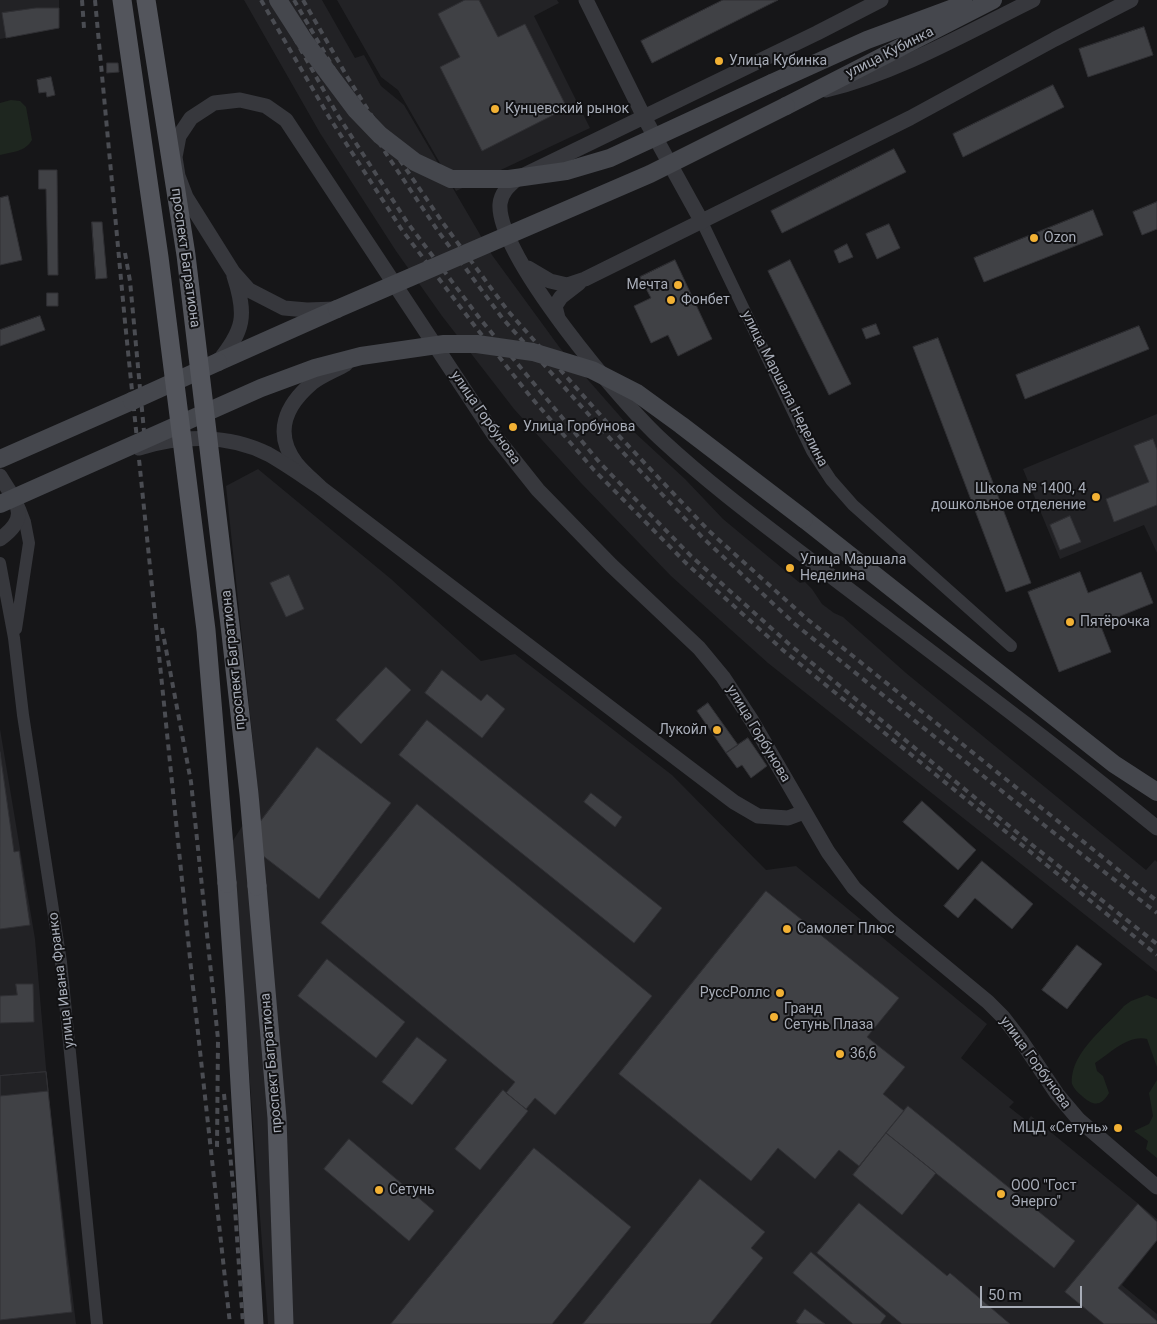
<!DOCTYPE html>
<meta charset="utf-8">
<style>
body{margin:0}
#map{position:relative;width:1157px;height:1324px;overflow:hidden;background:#161618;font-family:Roboto,sans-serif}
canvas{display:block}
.scale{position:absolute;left:980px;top:1286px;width:102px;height:22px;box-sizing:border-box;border:2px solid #a8adb8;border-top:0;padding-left:6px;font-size:15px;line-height:18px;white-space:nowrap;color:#a8adb8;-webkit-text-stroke:4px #111113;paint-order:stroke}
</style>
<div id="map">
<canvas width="1157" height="1324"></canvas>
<div class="scale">50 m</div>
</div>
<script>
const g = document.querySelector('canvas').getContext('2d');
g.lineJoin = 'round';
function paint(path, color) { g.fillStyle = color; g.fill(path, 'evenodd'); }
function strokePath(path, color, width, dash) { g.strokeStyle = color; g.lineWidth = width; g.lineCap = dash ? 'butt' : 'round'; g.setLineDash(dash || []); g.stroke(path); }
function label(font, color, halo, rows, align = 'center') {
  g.font = font + ' Roboto,sans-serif'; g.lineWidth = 4; g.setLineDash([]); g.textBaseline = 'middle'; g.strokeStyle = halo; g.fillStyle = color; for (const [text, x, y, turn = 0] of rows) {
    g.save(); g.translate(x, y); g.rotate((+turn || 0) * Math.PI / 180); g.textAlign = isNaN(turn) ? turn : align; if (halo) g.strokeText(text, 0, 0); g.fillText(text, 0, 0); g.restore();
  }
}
const built = new Path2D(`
 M0,0H59V28L0,39Z
 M244,0H322L355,58L364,55L381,86L404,105L492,255L560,348L633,431L685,479L723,519L800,583L805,582L812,589L822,604L834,613L843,617L906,673L1146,870L1155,860L1157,862V972L768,663L671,576L581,483L514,409L442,316L396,251L320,133Z
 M337,0H557L559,3L534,16L590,128L456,191L398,90L381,77Z
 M1157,414V553L1144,525L1060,559L1023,469Z
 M258,469L391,579L481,661L515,654L672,775L766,870L796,866L987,1024L961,1058L1014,1102L1009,1107L1027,1121L1031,1116L1157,1219V1241L1122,1285L1157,1314V1324H268L232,842L259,800L226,486Z
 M0,729L35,939L48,1091L76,1324H0Z`);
const green = new Path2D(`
 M11,100L20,101L26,107L32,140C25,152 12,152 0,155V103Z
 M1147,995L1157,999V1067L1147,1039C1129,1034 1110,1053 1095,1063L1097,1071L1103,1076L1109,1093C1101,1107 1093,1106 1082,1096C1078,1093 1074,1089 1072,1084C1071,1079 1073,1069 1075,1065C1083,1044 1109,1023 1124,1006L1131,1001Z
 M1157,1080V1158L1146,1149L1148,1141L1134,1131L1149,1124L1153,1116L1149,1093Z`);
const building = new Path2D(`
 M465,0H479L498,37L525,24L567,108L482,151L440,67L460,57L438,14Z
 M723,0H778L652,63L641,41Z
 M36,8H59V28L6,38L2,13Z
 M1144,27L1153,55L1088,77L1079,49Z
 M107,63H118L119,72L107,73Z
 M51,77L55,95L47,97L46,92L39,93L37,80Z
 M1053,85L1064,107L963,157L953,134Z
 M894,149L906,172L782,233L771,211Z
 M39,170H57L58,275H48L46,189H39Z
 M8,196L22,260L0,265V198Z
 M1157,202V229L1142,235L1133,212Z
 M1093,210L1103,235L984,282L974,258Z
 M92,222H102L107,278L96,279Z
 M889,224L900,248L877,259L866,234Z
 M847,244L853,257L839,263L834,251Z
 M675,260L712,339L678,356L668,335L651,343L634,306L651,298L640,277Z
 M790,260L851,384L829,395L768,271Z
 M47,293H58V306H47Z
 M40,316L45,330L0,346V330Z
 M876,324L880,334L866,339L862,329Z
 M1139,326L1149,349L1025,399L1016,375Z
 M938,338L1031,583L1006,592L913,347Z
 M1153,439L1157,450V505L1114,522L1106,499L1149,482L1134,446Z
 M1070,516L1081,542L1060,550L1050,525Z
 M1080,572L1088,593L1141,572L1153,603L1100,624L1111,652L1059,672L1028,592Z
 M289,575L304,609L286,617L270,583Z
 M386,667L411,690L361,744L336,720Z
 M442,670L481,701L487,694L505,709L482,738L425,693Z
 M708,703L738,745L726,753L697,711Z
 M427,720L662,908L634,943L399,755Z
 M748,738L767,766L751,778L742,765L737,768L726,753Z
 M317,747L391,803L319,899L245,842Z
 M0,752L14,852L19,851L30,925L0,929Z
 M591,793L622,817L615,827L584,802Z
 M922,801L976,850L958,870L903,822Z
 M417,804L652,996L555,1115L535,1098L526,1109L506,1093L515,1082L321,923Z
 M982,861L1033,904L1012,929L975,898L958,918L944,906Z
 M766,891L899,998L867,1037L905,1067L883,1094L904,1111L859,1166L839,1150L815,1179L778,1148L751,1181L619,1074Z
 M1077,945L1102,964L1067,1009L1042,990Z
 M327,959L405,1022L376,1058L298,996Z
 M16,984H33L34,1022L0,1023V996L17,995Z
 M417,1037L447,1060L412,1105L382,1082Z
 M46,1072L72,1312L0,1320V1076Z
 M46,1072L48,1091L0,1096V1076Z
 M503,1090L528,1111L480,1170L455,1149Z
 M908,1106L1075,1241L1054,1268L886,1133Z
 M886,1133L936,1173L902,1215L853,1175Z
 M349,1139L434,1211L409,1241L324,1169Z
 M534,1148L631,1227L552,1324H391Z
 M700,1179L765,1232L751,1248L763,1258L710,1324H583Z
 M859,1203L947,1276L950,1273L1010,1324H902L817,1253Z
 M1138,1204L1157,1222V1240L1118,1288L1157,1321V1324H1104L1065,1292Z
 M811,1252L886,1316L880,1324H853L793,1273Z
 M805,1309L825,1324H799L796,1322Z`);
const minor = new Path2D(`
 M702,222L812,451L831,480L853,505L1011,646
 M0,563L14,638L23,715L61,962L97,1324
 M16,629L29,543L25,522L20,509`);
const tertiary = new Path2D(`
 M586,0L644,117L702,222
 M881,0L817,33L518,178C510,185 501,192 500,204C496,255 624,406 663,441C717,491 777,534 835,579C943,661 1052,742 1157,828
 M826,90C899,72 966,33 1033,0
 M528,268L550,281L567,285L585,279L910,118L1055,39L1131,0
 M335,309L307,310L284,308L249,290L233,272L186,197L178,176L175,157L179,136L191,118L214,103L240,100L266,106L286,120L495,436L538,490L611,565L699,648L723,677L752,721L828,852L854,888L889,920L988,1002L1003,1017L1020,1039L1057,1094L1079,1120L1157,1187
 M558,318L555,306L561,297L579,283
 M218,362C244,330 247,316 234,276
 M346,364C336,370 322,375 312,383C286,405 273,433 296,463C303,472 313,480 321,488L734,802L758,816L788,818L804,812
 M0,476C16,503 32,516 0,539`);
const secondary = new Path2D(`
 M772,83L867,40L964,4
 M786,106L993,0
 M218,362L337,309
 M0,459L132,401
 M804,519L1114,764L1157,792`);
const primary = new Path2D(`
 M227,883L235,998L254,1324
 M257,886L277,1118L284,1324`);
const rail = new Path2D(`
 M82,0L84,28
 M95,0L125,322L192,978L230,1324
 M261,0L329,117L402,230L474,325L530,396L594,470L687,564L784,651L1157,955
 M273,0L337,114L407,222L481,320L600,463L691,556L789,644L1031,844L1157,944
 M294,0L342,83L387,155L438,231L503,319L616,445L703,538L796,625L1044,825L1157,913
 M303,0L348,78L393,150L443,223L508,311L620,437L709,531L807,619L1157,901
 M125,253L130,281L145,442
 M162,628L191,782L218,1039L217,1149
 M224,1094L234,1194L243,1324`);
const tertiaryBridge = new Path2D(`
 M139,448C181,435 228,434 268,454C286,464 304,477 321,488`);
const secondaryBridge = new Path2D(`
 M278,0L305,42L356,110L380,135L415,162L451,179H509L566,171L610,158L772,83
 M337,309L650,174L786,106
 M132,401L218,362
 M0,504L261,388L315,368L361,356L444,344H477L533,352L592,370L637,393L681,425L804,519`);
const primaryBridge = new Path2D(`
 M122,0L159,257L206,630L227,883
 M146,0L186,255L230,625L249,794L257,886`);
const markers = [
 [719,61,5,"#f2b134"],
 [495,109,5,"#f2b134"],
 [1034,238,5,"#f2b134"],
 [678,285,5,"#f2b134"],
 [671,300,5,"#f2b134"],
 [513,427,5,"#f2b134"],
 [1096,497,5,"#f2b134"],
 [790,568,5,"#f2b134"],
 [1070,622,5,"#f2b134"],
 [717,730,5,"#f2b134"],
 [787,929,5,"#f2b134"],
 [780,993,5,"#f2b134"],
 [774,1017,5,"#f2b134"],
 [840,1054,5,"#f2b134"],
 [1118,1128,5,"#f2b134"],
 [379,1190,5,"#f2b134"],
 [1001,1194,5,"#f2b134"]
];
const streetNames = [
 ["улица Кубинка",890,53,-27],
 ["проспект Багратиона",185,258,82],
 ["улица Маршала Неделина",784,389,63],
 ["улица Горбунова",485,418,55],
 ["проспект Багратиона",234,660,-96],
 ["улица Горбунова",758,734,59],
 ["улица Ивана Франко",62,980,-97],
 ["проспект Багратиона",272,1063,-95],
 ["улица Горбунова",1035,1063,54]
];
const poiNames = [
 ["Улица Кубинка",729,61],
 ["Кунцевский рынок",505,109],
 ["Ozon",1044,238],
 ["Мечта",668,285,"right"],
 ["Фонбет",681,300],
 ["Улица Горбунова",523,427],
 ["Школа № 1400, 4",1086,489,"right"],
 ["дошкольное отделение",1086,505,"right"],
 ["Улица Маршала",800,560],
 ["Неделина",800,576],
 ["Пятёрочка",1080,622],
 ["Лукойл",707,730,"right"],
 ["Самолет Плюс",797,929],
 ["РуссРоллс",770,993,"right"],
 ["Гранд",784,1009],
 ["Сетунь Плаза",784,1025],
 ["36,6",850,1054],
 ["МЦД «Сетунь»",1108,1128,"right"],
 ["ООО \"Гост",1011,1186],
 ["Энерго\"",1011,1202],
 ["Сетунь",389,1190]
];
paint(built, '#222225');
paint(green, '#1e261f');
paint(building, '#404145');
strokePath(building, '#303034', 1);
strokePath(minor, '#37383d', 12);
strokePath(tertiary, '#37383d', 15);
strokePath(secondary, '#45474d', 18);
strokePath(primary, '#53555c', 19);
strokePath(rail, '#4a4c52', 4, [6, 5]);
strokePath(tertiaryBridge, '#37383d', 15);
strokePath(secondaryBridge, '#45474d', 18);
strokePath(primaryBridge, '#53555c', 19);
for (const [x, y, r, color] of markers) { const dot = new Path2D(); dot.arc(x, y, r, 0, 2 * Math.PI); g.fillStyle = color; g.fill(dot); strokePath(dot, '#111113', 2); }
label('14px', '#a8adb8', '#111113', streetNames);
label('14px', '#a8adb8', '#111113', poiNames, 'left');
</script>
